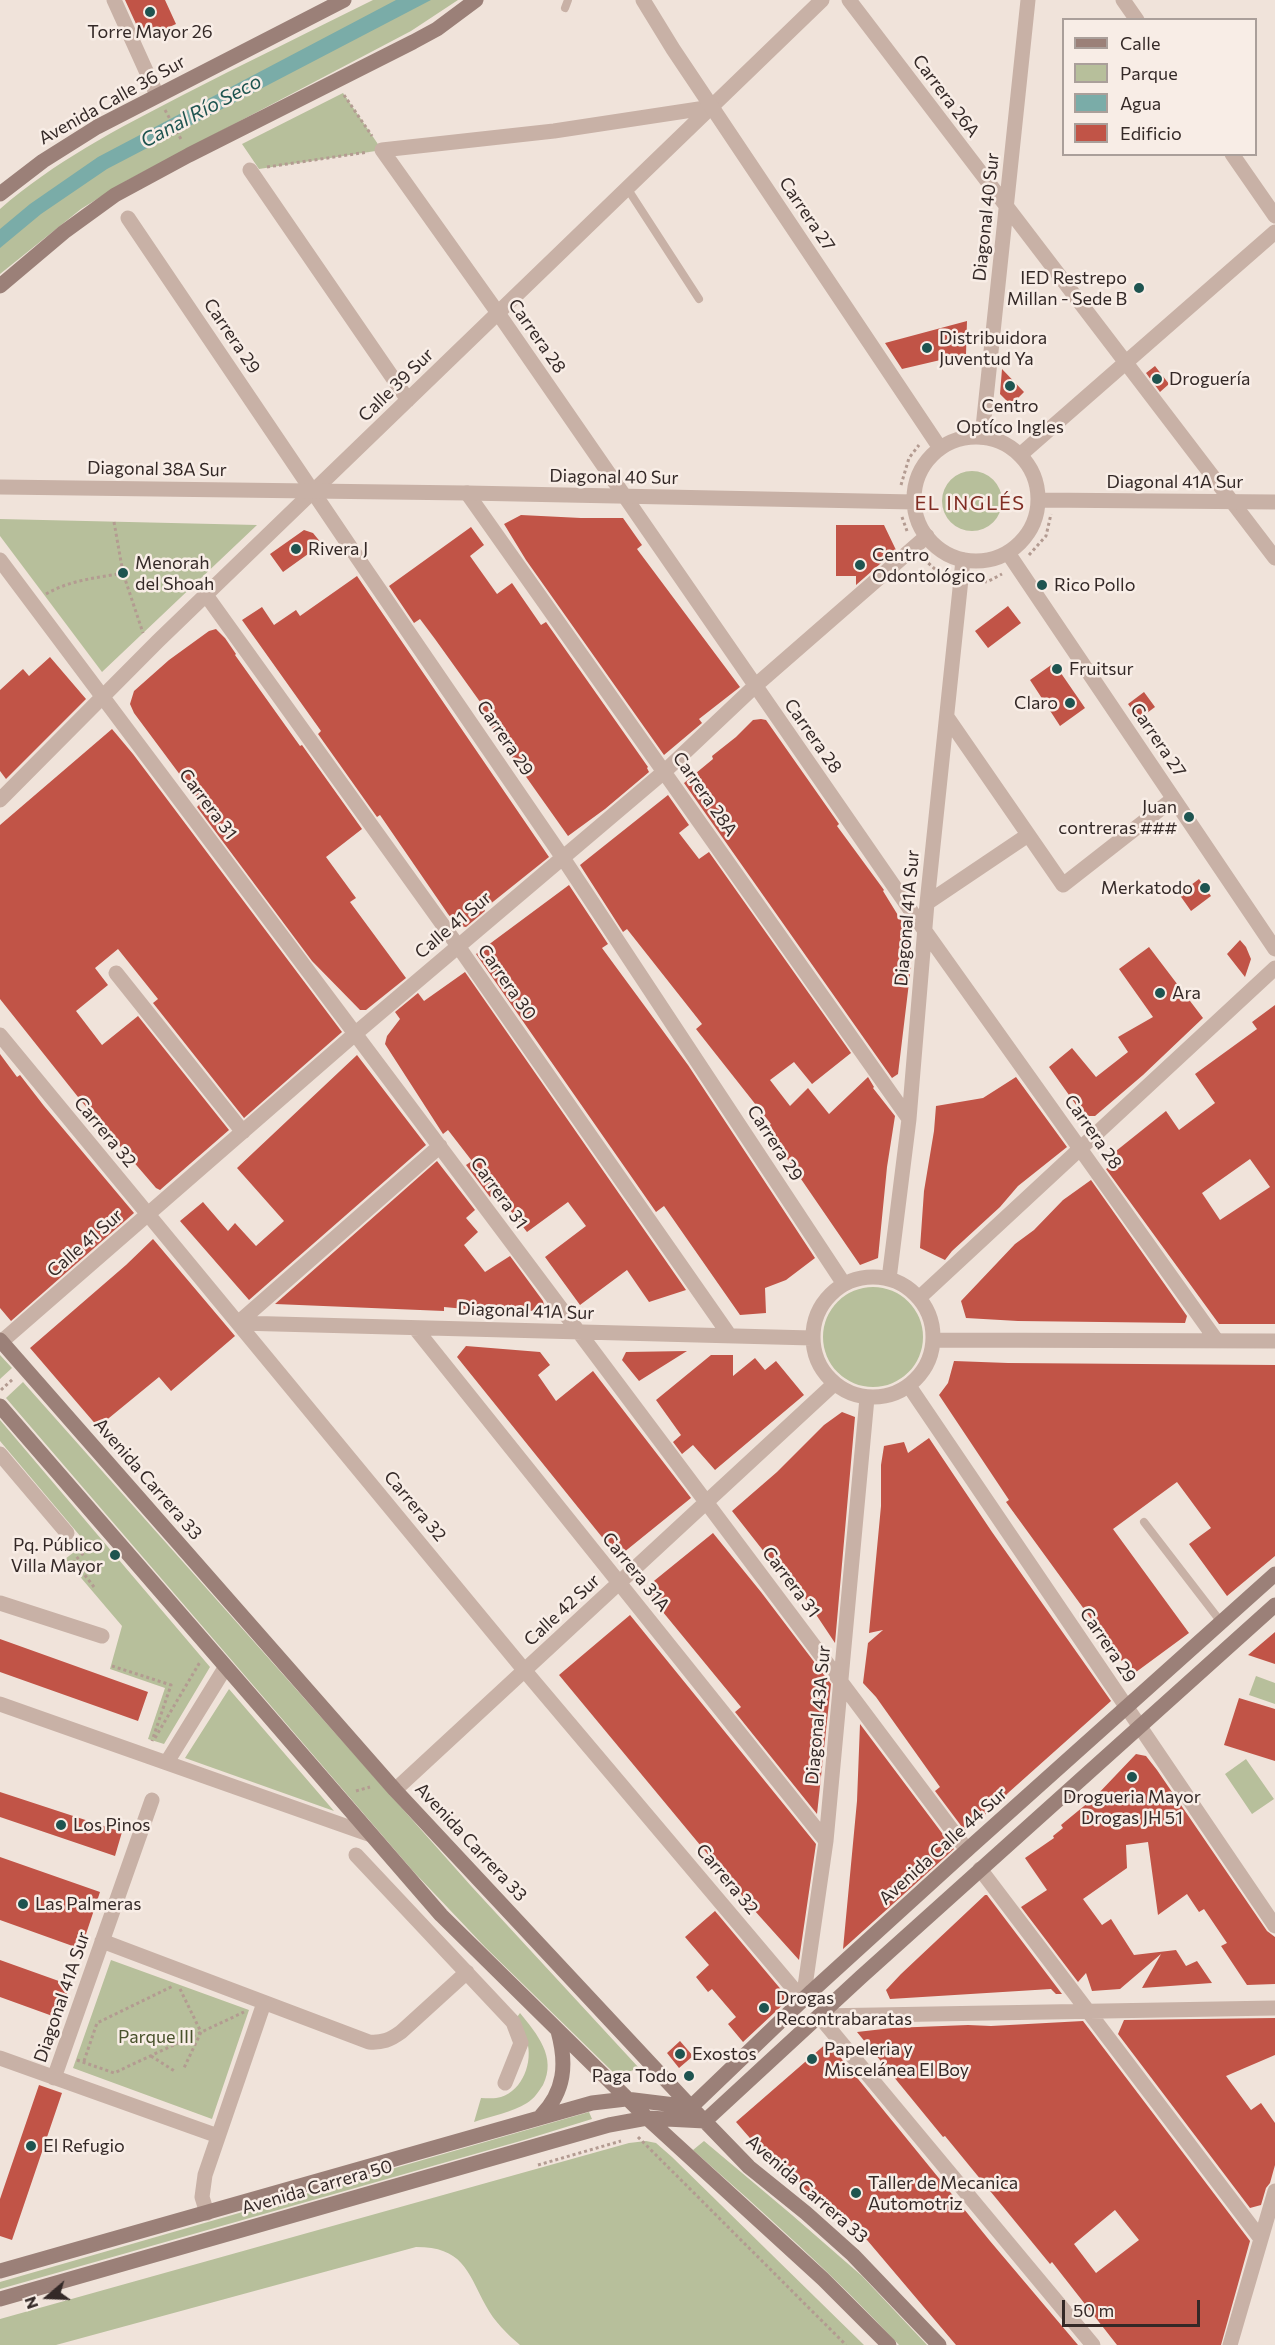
<!DOCTYPE html>
<meta charset="utf-8">
<style>
body{margin:0}
#map{position:relative;width:1275px;height:2345px;overflow:hidden;background:#f0e3da;font-family:Commissioner,sans-serif}
canvas{display:block}
.legend{position:absolute;left:1062px;top:18px;width:195px;height:138px;box-sizing:border-box;background:#f8ede6;border:2px solid #aa9f9a;margin:0;padding:8px 10px;list-style:none;font-size:18px;color:#342927}
.legend li{display:flex;align-items:center;gap:12px;height:30px}
.legend b{width:30px;border:2px solid #aa9f9a}
.north{position:absolute;left:18px;top:2267px;width:60px;height:60px;-webkit-text-stroke:4px #f8ede6;paint-order:stroke;rotate:251deg;font-size:16px;font-weight:700;line-height:24px;text-align:center;color:#342927}
.north::after{content:'';display:block;margin:auto;width:21px;height:27px;background:#342927;clip-path:polygon(50% 0,100% 100%,50% 72%,0 100%)}
.scale{position:absolute;left:1062px;top:2300px;width:138px;height:27px;box-sizing:border-box;border:3px solid #342927;border-top:0;padding-left:8px;font-size:18px;line-height:21px;white-space:nowrap;color:#342927;-webkit-text-stroke:4px #f8ede6;paint-order:stroke}
</style>
<div id="map">
<canvas width="1275" height="2345"></canvas>
<ul class="legend">
<li><b style="height:8px;background:#9b8078"></b>Calle</li>
<li><b style="height:16px;background:#b7bf9b"></b>Parque</li>
<li><b style="height:16px;background:#7aaca8"></b>Agua</li>
<li><b style="height:16px;background:#c15447"></b>Edificio</li>
</ul>
<div class="north">N</div>
<div class="scale">50 m</div>
</div>
<script>
const g = document.querySelector('canvas').getContext('2d');
g.lineJoin = 'round';
function paint(path, color) { g.fillStyle = color; g.fill(path, 'evenodd'); }
function strokePath(path, color, width, dash) { g.strokeStyle = color; g.lineWidth = width; g.lineCap = dash ? 'butt' : 'round'; g.setLineDash(dash || []); g.stroke(path); }
function label(font, color, halo, rows, align = 'center') {
  g.font = font + ' Commissioner,sans-serif'; g.lineWidth = 5; g.setLineDash([]); g.textBaseline = 'middle'; g.strokeStyle = halo; g.fillStyle = color; for (const [text, x, y, turn = 0] of rows) {
    g.save(); g.translate(x, y); g.rotate((+turn || 0) * Math.PI / 180); g.textAlign = isNaN(turn) ? turn : align; if (halo) g.strokeText(text, 0, 0); g.fillText(text, 0, 0); g.restore();
  }
}
const green = new Path2D(`
 M373,0H458L411,31L126,181L81,209L0,274V209C54,162 117,129 181,96C245,63 309,32 373,0Z
 M343,93L382,150L259,169L242,144Z
 M942 501a30 30 0 1 1 60 0a30 30 0 1 1-60 0Z
 M0,519L257,525L102,672L0,536Z
 M823 1337a50 50 0 1 1 100 0a50 50 0 1 1-100 0Z
 M0,1355L12,1368L0,1379Z
 M23,1382L472,1887L639,2068L617,2076L485,1947L413,1871L6,1398Z
 M0,1420L210,1667L164,1744L148,1739L165,1688L110,1669L122,1626L65,1559L86,1543L0,1441Z
 M1256,1676L1275,1683V1704L1249,1695Z
 M229,1689L334,1811L185,1758Z
 M1246,1759L1274,1799L1252,1814L1225,1774Z
 M111,1960L249,2010L212,2119L73,2068Z
 M520,2013C537,2034 557,2057 543,2085C539,2091 534,2099 527,2103C512,2112 492,2116 474,2122L481,2098C487,2098 495,2099 501,2097C523,2090 533,2062 527,2041C525,2034 519,2026 515,2020Z
 M589,2112L592,2119L524,2140L0,2289V2282Z
 M646,2141L656,2143L672,2157L864,2345H520C507,2334 494,2321 486,2306C467,2270 462,2247 416,2247L56,2345H0V2319L629,2143Z
 M704,2141L792,2215L862,2276L927,2345H899C835,2276 764,2213 693,2150Z`);
const water = new Path2D(`
 M396,0H431L107,169L41,214L0,248V229L30,204L98,157Z`);
const building = new Path2D(`
 M125,0H165L176,24L143,39Z
 M967,321L966,354L902,369L885,343Z
 M1155,366L1169,384L1160,392L1146,373Z
 M1002,369L1024,392L1011,405L1000,394Z
 M521,515L581,518H623L642,545L637,549L740,687L699,719L702,723L664,755L526,560L504,524Z
 M836,525H884L896,550L856,585V576H836Z
 M471,527L484,545L470,556L497,594L512,583L541,625L546,622L648,767L647,768L649,772L605,809L568,836L478,709L483,706L435,639L420,619L414,623L389,586Z
 M304,530L313,533L322,544L283,572L270,554Z
 M357,576L549,857L484,909L485,911L466,927L458,926L448,914L380,815L377,817L318,734L321,731L242,620L262,607L274,625L296,610L300,616Z
 M1008,606L1021,623L988,648L975,631Z
 M216,629L225,638L236,654L235,655L300,746L302,745L362,829L326,857L356,898L350,902L406,978L366,1010H360L312,961L197,807L201,803L134,713L130,704L134,691L169,660L209,631Z
 M50,657L86,699L6,779L0,771V690L23,669L29,676Z
 M1054,663L1085,708L1060,726L1030,680Z
 M1144,692L1155,707L1139,719L1128,704Z
 M761,719L766,720L839,824L837,826L884,890L883,891L912,938L911,966L898,1074L892,1078L684,783L713,759L712,756L736,737L753,720Z
 M112,729L133,754L342,1032L244,1118L153,1003L158,999L118,949L95,968L108,985L76,1011L102,1045L138,1016L229,1130L160,1190L156,1188L82,1102L0,999V825Z
 M668,795L689,825L679,833L699,859L709,852L851,1053L812,1084L794,1062L770,1080L790,1106L808,1088L829,1114L868,1077L874,1087L873,1088L895,1116L887,1167L878,1258L860,1265L766,1128L771,1124L696,1029L702,1024L627,929L623,932L580,865Z
 M1199,879L1211,896L1191,911L1179,894Z
 M569,885L608,944L602,948L688,1065L815,1258L786,1280L765,1288L766,1313L740,1315L664,1206L656,1212L476,954Z
 M1240,940L1246,947L1251,959L1245,977L1227,954Z
 M1149,947L1203,1018L1143,1075L1095,1116H1084L1049,1067L1072,1048L1096,1077L1128,1052L1118,1037L1153,1017L1119,969Z
 M465,972L686,1290L649,1302L627,1270L580,1305L545,1257L586,1226L568,1202L527,1232L496,1192L490,1197L466,1165L472,1161L448,1130L443,1134L385,1044L387,1036L400,1019L395,1012L418,993L424,1001Z
 M1275,1005V1324H1219L1106,1169L1111,1166L1106,1159L1166,1111L1179,1130L1215,1103L1195,1074L1257,1029L1252,1022ZM1250,1159L1270,1187L1220,1220L1202,1193Z
 M0,1054L17,1077L20,1075L44,1106L134,1213L11,1321L0,1308Z
 M357,1055L426,1145L249,1300L180,1221L203,1202L228,1231L235,1223L256,1246L284,1221L237,1168Z
 M1016,1077L1067,1147L1018,1186L1000,1207L952,1251L945,1260L920,1248L924,1191L934,1131L936,1106L983,1098Z
 M437,1161L475,1210L466,1218L478,1232L464,1245L485,1272L510,1256L543,1301L546,1311L476,1310L444,1307V1311L275,1304Z
 M1091,1180L1187,1316L1185,1323L1018,1321L966,1318L961,1301L1015,1244L1034,1230L1063,1200Z
 M153,1239L235,1336L171,1391L159,1377L98,1427L30,1348L126,1265Z
 M466,1346L540,1352L550,1365L538,1375L556,1401L593,1371L691,1498L618,1557L457,1357Z
 M687,1351L639,1381L622,1360L626,1352Z
 M711,1355H733V1376L755,1358L765,1370L776,1361L804,1395L715,1470L693,1445L682,1454L673,1442L681,1435L656,1400Z
 M954,1361L1008,1363L1275,1365V1556L1227,1596L1189,1544L1211,1528L1177,1482L1113,1529L1189,1633L1132,1675L1006,1502L1009,1500L939,1395L948,1383Z
 M842,1412L855,1417L835,1643L805,1598L765,1553L732,1511L777,1472L824,1425Z
 M929,1438L992,1532L1111,1701L1008,1793L993,1808L965,1831L935,1791L940,1787L876,1697L863,1683L868,1643L883,1630L869,1633L881,1506V1465L884,1446L904,1442L908,1453Z
 M713,1533L761,1592L831,1684L817,1814L735,1712L741,1707L644,1589Z
 M630,1615L816,1844L799,1960L754,1910L559,1675Z
 M1275,1632V1664L1248,1655Z
 M0,1639L148,1692L138,1721L0,1672Z
 M1239,1698L1275,1709V1761L1224,1745Z
 M860,1724L954,1849L843,1949L857,1801Z
 M1136,1754L1146,1756L1157,1770L1267,1931L1275,1937V1984L1247,1985L1221,1946L1227,1943L1204,1909L1199,1912L1187,1894L1158,1915L1148,1842L1126,1845L1127,1868L1083,1899L1102,1925L1111,1919L1134,1955L1176,1950L1186,1966L1197,1961L1212,1983L1142,1988L1161,1954L1120,1989L1092,1991L1086,1973L1078,1982L1021,1907L1047,1890L1025,1858L1054,1838L1053,1836L1063,1828L1061,1825L1095,1797Z
 M0,1792L122,1832L115,1856L0,1817Z
 M0,1857L100,1892L81,1949L0,1920Z
 M985,1895H987L1062,1994H1056L1051,1989L890,1999L886,1990L901,1974Z
 M715,1911L789,1999L743,2042L728,2024L736,2017L712,1989L708,1992L696,1977L709,1965L685,1937Z
 M0,1960L70,1985L58,2018L0,1997Z
 M1275,2018V2055L1226,2076L1251,2110L1261,2103L1275,2123V2165L1270,2183L1266,2188L1261,2205L1250,2208L1118,2034L1124,2020Z
 M1083,2021L1250,2241L1221,2345H1117L1052,2262L1050,2264L945,2136L943,2137L857,2032L892,2028L968,2025L991,2026ZM1115,2210L1139,2240L1096,2273L1074,2244Z
 M680,2041L693,2056L679,2068L667,2053Z
 M828,2042L990,2241L1078,2345H956L845,2214L842,2217L831,2203L826,2207L813,2192L810,2195L787,2168L784,2170L772,2156L769,2160L736,2122Z
 M39,2085L62,2093L12,2240L0,2236V2199Z`);
const path = new Path2D(`
 M344,95L372,136
 M165,110L182,141
 M267,167L368,152
 M901,485L909,458L919,445
 M902,517L907,531
 M114,522L123,573L143,633
 M1029,555L1046,536L1051,514
 M924,559L938,572L945,574
 M978,580L987,582L1002,574
 M46,594C70,580 96,578 123,573
 M1,1390L14,1378
 M94,1587L74,1561L97,1542
 M112,1666L171,1685L152,1741
 M155,1738L200,1662
 M356,1791L370,1787
 M180,1989L201,2032L184,2068
 M151,2056L176,2072
 M77,2060L114,2073L244,2012
 M84,2061L97,2023L173,1986
 M638,2137L846,2345
 M538,2165L621,2141`);
const service = new Path2D(`
 M565,8L568,0
 M627,188L699,299
 M1144,1522L1221,1622`);
const minor = new Path2D(`
 M114,0L157,95
 M849,0L1275,558
 M1123,0L1137,20
 M712,107L554,131L382,150L498,313L925,931L1217,1341
 M1232,154L1275,216
 M250,170L408,400
 M128,218L357,557L563,858L844,1284
 M982,437L1028,0
 M1020,455L1275,232
 M467,493L909,1119
 M0,560L967,1850
 M206,595L458,946L730,1336
 M947,717L1063,885L1173,799
 M0,800L158,641L822,0
 M927,903L1028,835
 M116,973L243,1132
 M0,1035L525,1671L803,2000
 M813 1337a60 60 0 1 1 120 0a60 60 0 1 1-120 0Z
 M889,1279L909,1119L927,903L963,560
 M919,1298L1275,968
 M238,1323L812,1338
 M238,1323L440,1146
 M415,1328L826,1841
 M933,1340L1275,1341
 M1,1342L356,1033L665,771L755,686L927,536
 M909,1386L1275,1926
 M0,1454L67,1533
 M0,1603L102,1636
 M0,1704L371,1835
 M167,1762L225,1668
 M395,1790L834,1384
 M356,1855L513,2022L521,2043L505,2083
 M980,1869L1261,2239
 M102,1941L369,2042C382,2043 390,2040 401,2032L467,1972
 M803,2000L826,1841L867,1398
 M819,2016L1275,2008
 M819,2016L1093,2345
 M0,2058L218,2136
 M54,2078L152,1800
 M207,2213L202,2197L205,2175L264,2003
 M1230,2345L1275,2191`);
const tertiary = new Path2D(`
 M643,0L673,49L940,448
 M914 499a62 62 0 1 1 124 0a62 62 0 1 1-124 0Z
 M0,487L467,493L914,502
 M1039,500L1275,502
 M1008,553L1275,949`);
const secondary = new Path2D(`
 M0,194L43,161L97,127L344,0
 M0,286L64,232L115,195L189,155L413,42L437,29L476,0
 M0,1340L395,1790L691,2107L749,2167L806,2213L853,2255L939,2345
 M0,1406L441,1915L647,2118L823,2279L889,2345
 M691,2107L812,1991L967,1850L1275,1574
 M541,2116C565,2091 567,2064 558,2031
 M0,2271L592,2103L626,2099L691,2107
 M0,2299L609,2125L647,2118L705,2121L861,1977L1275,1605`);
const markers = [
 [150,12,6,"#1e5450"],
 [1139,288,6,"#1e5450"],
 [927,348,6,"#1e5450"],
 [1157,379,6,"#1e5450"],
 [1010,386,6,"#1e5450"],
 [296,549,6,"#1e5450"],
 [860,565,6,"#1e5450"],
 [123,573,6,"#1e5450"],
 [1042,585,6,"#1e5450"],
 [1057,669,6,"#1e5450"],
 [1070,703,6,"#1e5450"],
 [1189,817,6,"#1e5450"],
 [1205,888,6,"#1e5450"],
 [1160,993,6,"#1e5450"],
 [115,1555,6,"#1e5450"],
 [1132,1777,6,"#1e5450"],
 [61,1825,6,"#1e5450"],
 [23,1904,6,"#1e5450"],
 [764,2008,6,"#1e5450"],
 [680,2054,6,"#1e5450"],
 [812,2059,6,"#1e5450"],
 [689,2076,6,"#1e5450"],
 [31,2146,6,"#1e5450"],
 [856,2193,6,"#1e5450"]
];
const poiNames = [
 ["Torre Mayor 26",150,32,"center"],
 ["IED Restrepo",1127,278,"right"],
 ["Millan - Sede B",1127,299,"right"],
 ["Distribuidora",939,338],
 ["Juventud Ya",939,359],
 ["Droguería",1169,379],
 ["Centro",1010,406,"center"],
 ["Optíco Ingles",1010,427,"center"],
 ["Rivera J",308,549],
 ["Centro",872,555],
 ["Odontológico",872,576],
 ["Menorah",135,563],
 ["del Shoah",135,584],
 ["Rico Pollo",1054,585],
 ["Fruitsur",1069,669],
 ["Claro",1058,703,"right"],
 ["Juan",1177,807,"right"],
 ["contreras ###",1177,828,"right"],
 ["Merkatodo",1193,888,"right"],
 ["Ara",1172,993],
 ["Pq. Público",103,1545,"right"],
 ["Villa Mayor",103,1566,"right"],
 ["Drogueria Mayor",1132,1797,"center"],
 ["Drogas JH 51",1132,1818,"center"],
 ["Los Pinos",73,1825],
 ["Las Palmeras",35,1904],
 ["Drogas",776,1998],
 ["Recontrabaratas",776,2019],
 ["Papeleria y",824,2049],
 ["Miscelánea El Boy",824,2070],
 ["Exostos",692,2054],
 ["Paga Todo",677,2076,"right"],
 ["El Refugio",43,2146],
 ["Taller de Mecanica",868,2183],
 ["Automotriz",868,2204]
];
const streetNames = [
 ["Carrera 26A",946,96,53],
 ["Avenida Calle 36 Sur",112,100,-29],
 ["Carrera 27",807,214,56],
 ["Diagonal 40 Sur",986,217,-84],
 ["Carrera 29",232,336,56],
 ["Carrera 28",537,336,55],
 ["Calle 39 Sur",396,385,-44],
 ["Diagonal 38A Sur",157,469,1],
 ["Diagonal 40 Sur",614,477,1],
 ["Diagonal 41A Sur",1175,482],
 ["Carrera 28",813,736,55],
 ["Carrera 29",505,738,56],
 ["Carrera 27",1158,740,56],
 ["Carrera 28A",705,794,55],
 ["Carrera 31",208,804,53],
 ["Diagonal 41A Sur",907,918,-85],
 ["Calle 41 Sur",453,925,-40],
 ["Carrera 30",507,982,55],
 ["Carrera 32",105,1132,50],
 ["Carrera 28",1093,1132,55],
 ["Carrera 29",775,1143,57],
 ["Carrera 31",499,1193,54],
 ["Calle 41 Sur",85,1243,-41],
 ["Diagonal 41A Sur",526,1311,2],
 ["Avenida Carrera 33",148,1479,49],
 ["Carrera 32",415,1506,50],
 ["Carrera 31A",636,1572,51],
 ["Carrera 31",791,1582,53],
 ["Calle 42 Sur",562,1610,-43],
 ["Carrera 29",1108,1645,56],
 ["Diagonal 43A Sur",818,1715,-85],
 ["Avenida Carrera 33",471,1842,47],
 ["Avenida Calle 44 Sur",943,1846,-42],
 ["Carrera 32",727,1879,50],
 ["Diagonal 41A Sur",62,1997,-71],
 ["Avenida Carrera 50",317,2187,-16],
 ["Avenida Carrera 33",807,2189,41]
];
const parkNames = [
 ["Parque III",156,2037]
];
const waterNames = [
 ["Canal Río Seco",201,111,-28]
];
const neighbourhoodNames = [
 ["EL INGLÉS",970,503]
];
paint(green, '#b7bf9b');
paint(water, '#7aaca8');
paint(building, '#c15447');
strokePath(path, '#b39b91', 3, [3, 3]);
strokePath(service, '#c8b1a6', 8);
strokePath(minor, '#c8b1a6', 15);
strokePath(tertiary, '#c8b1a6', 15);
strokePath(secondary, '#9b8078', 15);
for (const [x, y, r, color] of markers) { const dot = new Path2D(); dot.arc(x, y, r, 0, 2 * Math.PI); g.fillStyle = color; g.fill(dot); strokePath(dot, '#f8ede6', 2); }
label('18px', '#342927', '#f8ede6', poiNames, 'left');
label('18px', '#342927', '#f8ede6', streetNames);
label('18px', '#49522c', '#f8ede6', parkNames);
label('italic 20px', '#1e5450', '#f8ede6', waterNames);
g.letterSpacing = '1.5px';
label('20px', '#802d23', '#f8ede6', neighbourhoodNames);
g.letterSpacing = '0px';
</script>
